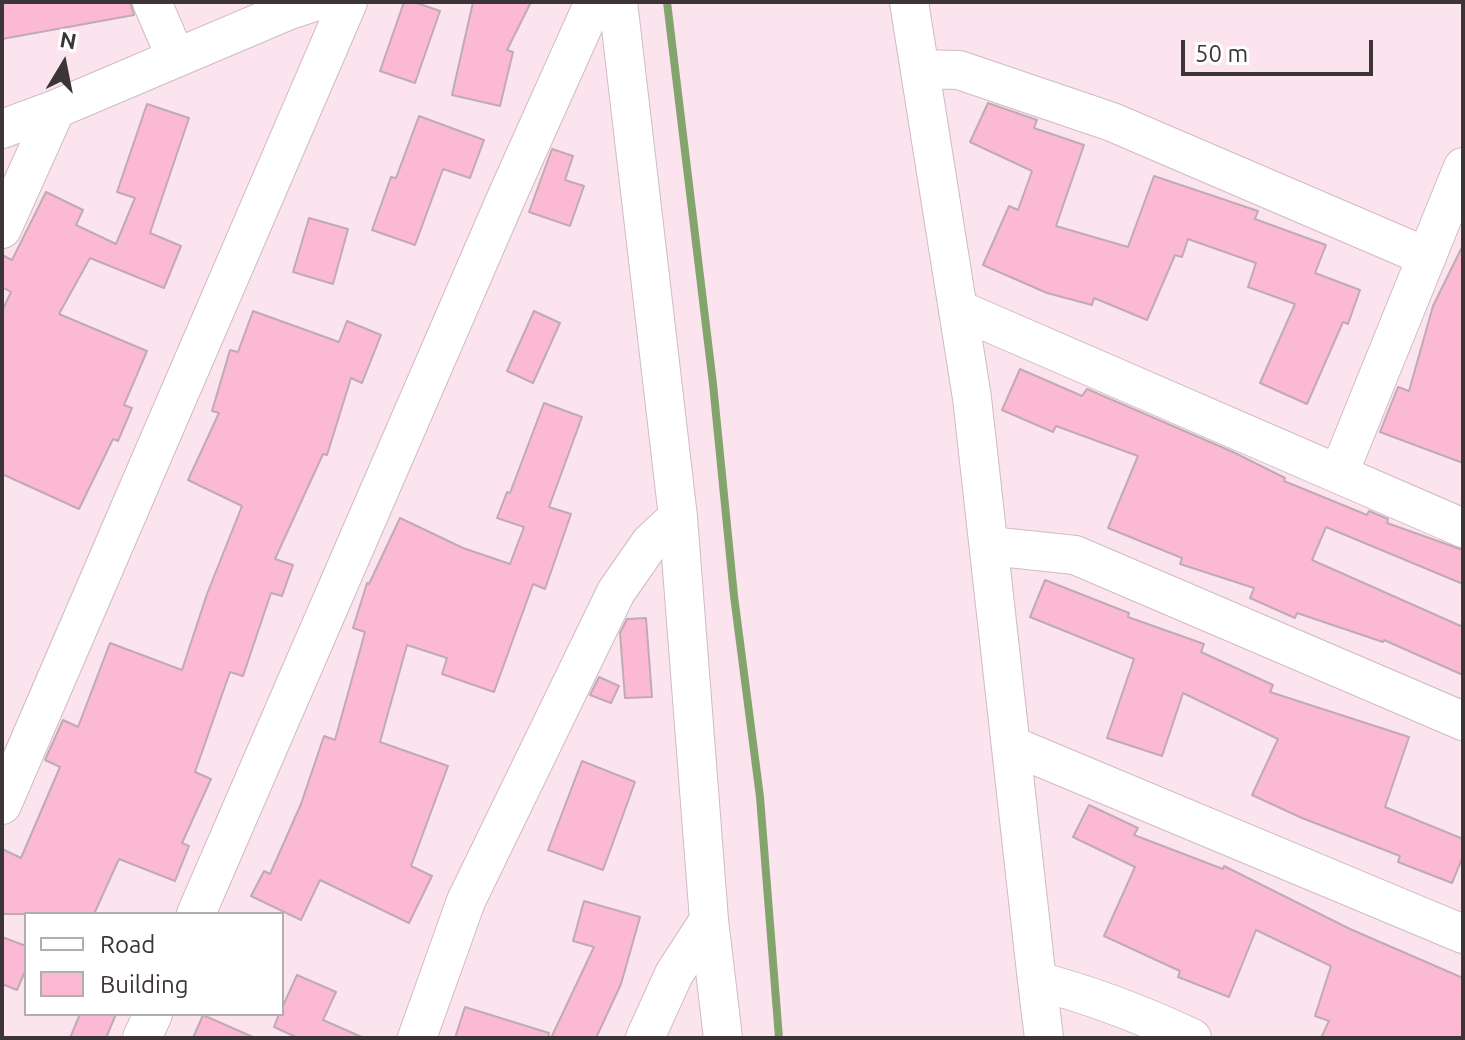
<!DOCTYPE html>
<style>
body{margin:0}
#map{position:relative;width:1465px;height:1040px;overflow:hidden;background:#fbe4ed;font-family:Ubuntu,sans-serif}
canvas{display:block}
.frame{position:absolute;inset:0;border:4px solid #3d3437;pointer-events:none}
.legend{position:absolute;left:24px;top:912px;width:260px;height:104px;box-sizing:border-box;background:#fff;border:2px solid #b1aeaf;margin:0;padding:10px 14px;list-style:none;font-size:24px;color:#3d3437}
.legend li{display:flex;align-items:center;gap:16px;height:40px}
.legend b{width:40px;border:2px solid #b1aeaf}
.north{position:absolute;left:24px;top:24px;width:80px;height:80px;-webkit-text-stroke:6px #fff;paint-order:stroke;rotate:10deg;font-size:22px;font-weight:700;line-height:32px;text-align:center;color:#3d3437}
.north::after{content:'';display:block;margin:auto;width:28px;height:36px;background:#3d3437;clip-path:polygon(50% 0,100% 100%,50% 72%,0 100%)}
.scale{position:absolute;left:1181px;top:40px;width:192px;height:36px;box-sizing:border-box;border:4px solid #3d3437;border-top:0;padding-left:10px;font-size:24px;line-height:28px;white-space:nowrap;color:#3d3437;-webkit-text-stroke:6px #fff;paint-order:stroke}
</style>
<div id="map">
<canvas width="1465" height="1040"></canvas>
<div class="frame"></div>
<ul class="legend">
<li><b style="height:10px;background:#fff"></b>Road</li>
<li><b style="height:22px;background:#fcb9d4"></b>Building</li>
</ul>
<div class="north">N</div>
<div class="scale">50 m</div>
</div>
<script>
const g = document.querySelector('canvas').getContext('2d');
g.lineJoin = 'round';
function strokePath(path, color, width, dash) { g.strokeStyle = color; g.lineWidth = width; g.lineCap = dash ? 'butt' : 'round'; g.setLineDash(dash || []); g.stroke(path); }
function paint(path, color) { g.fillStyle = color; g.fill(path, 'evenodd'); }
const stream = new Path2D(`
 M667,2L713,384L734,596L760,797L779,1038`);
const building = new Path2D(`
 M2,2H130L134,15L2,39Z
 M404,2H414L440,11L415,83L380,71Z
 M473,2H531L507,50L513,52L500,106L452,95Z
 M988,103L1037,120L1034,128L1084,145L1056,226L1128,247L1154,176L1258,211L1255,219L1326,245L1315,273L1360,290L1348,324L1343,322L1307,404L1260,383L1295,304L1248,287L1256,263L1188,239L1182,257L1175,255L1147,320L1094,298L1092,305L1047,293L983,265L1009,206L1018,210L1032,171L970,142Z
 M147,104L189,118L150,233L181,246L164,288L90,258L59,314L147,351L124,405L132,408L118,441L113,439L79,509L2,474V311L11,292L2,287V255L12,260L46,192L83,210L76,225L116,244L135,198L117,192Z
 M419,116L484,140L470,178L443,169L415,245L372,230L391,177L396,178Z
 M552,149L573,156L565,180L584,186L570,226L529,212Z
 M309,218L348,229L333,284L293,272Z
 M1463,245V463L1380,432L1398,387L1409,391L1433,306Z
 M253,311L339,342L347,321L381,335L362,383L351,378L327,455L323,454L275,559L293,565L282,596L271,593L243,676L230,672L195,772L211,779L182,843L189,846L175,881L119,859L94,914H2V849L21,858L60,767L45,760L63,720L78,727L110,643L182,670L207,594L242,506L188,480L219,413L212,411L230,350L238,352Z
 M534,311L560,323L533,383L507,371Z
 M1020,369L1082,396L1087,389L1233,452L1285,478L1284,481L1367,515L1369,511L1388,519L1387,523L1463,550V584L1326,527L1312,560L1463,627V675L1384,640L1383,642L1297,613L1295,618L1250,598L1254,588L1180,564L1182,558L1108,528L1138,456L1056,426L1053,432L1002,410Z
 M544,403L582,417L549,507L571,514L545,589L533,584L494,692L442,674L447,658L407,645L380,742L448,766L411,866L432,876L409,923L320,880L301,920L251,896L264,871L270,874L301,804L324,736L335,740L365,632L353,628L367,583L369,584L400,518L463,548L510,564L524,527L497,518L507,492L510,493Z
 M1045,580L1129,613L1128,617L1204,644L1201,652L1273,685L1270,692L1409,737L1385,807L1463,839V856L1452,883L1398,862L1400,856L1302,818L1252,795L1278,739L1183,693L1162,756L1107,738L1134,659L1030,617Z
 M646,618L652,697L625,698L620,633L627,619Z
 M599,677L619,686L611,703L590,695Z
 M582,761L635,782L603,870L548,850Z
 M1089,805L1138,828L1134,835L1223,869L1224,866L1350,929L1463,978V1038H1321L1329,1021L1315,1016L1331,966L1256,930L1229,997L1178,977L1180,971L1104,936L1135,867L1073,837Z
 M584,901L640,917L621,984L596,1038H551L594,947L573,941Z
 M2,937L26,946V969L17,990L2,984Z
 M297,975L336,992L323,1020L364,1038H298L274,1027L279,1014H282V1008Z
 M465,1007L549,1033L548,1038H455Z
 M80,1014H116L106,1038H70Z
 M203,1015L255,1038H193Z`);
const minor = new Path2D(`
 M152,2L176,58
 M618,2L678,517L709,920L723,1038
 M909,2L972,398L1037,981
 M920,69L959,70L1112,122L1427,257
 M2,129L56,109L287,11L314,2
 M2,229L56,109
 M960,310L1463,528
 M1339,473L1463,167
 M990,546L1075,555L1463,721
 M1013,746L1463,934
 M2,805L348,2
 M196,914L507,196L594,2
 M142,1038L153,1014
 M417,1038L466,901L616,592L650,543L678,517
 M645,1038L674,974L709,920
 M1044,1038L1037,981C1091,995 1141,1014 1192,1038`);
strokePath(stream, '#84a46d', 8);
paint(building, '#fcb9d4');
strokePath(building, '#c0abb3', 2);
strokePath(minor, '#d0bbc3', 40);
strokePath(minor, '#fff', 38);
</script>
